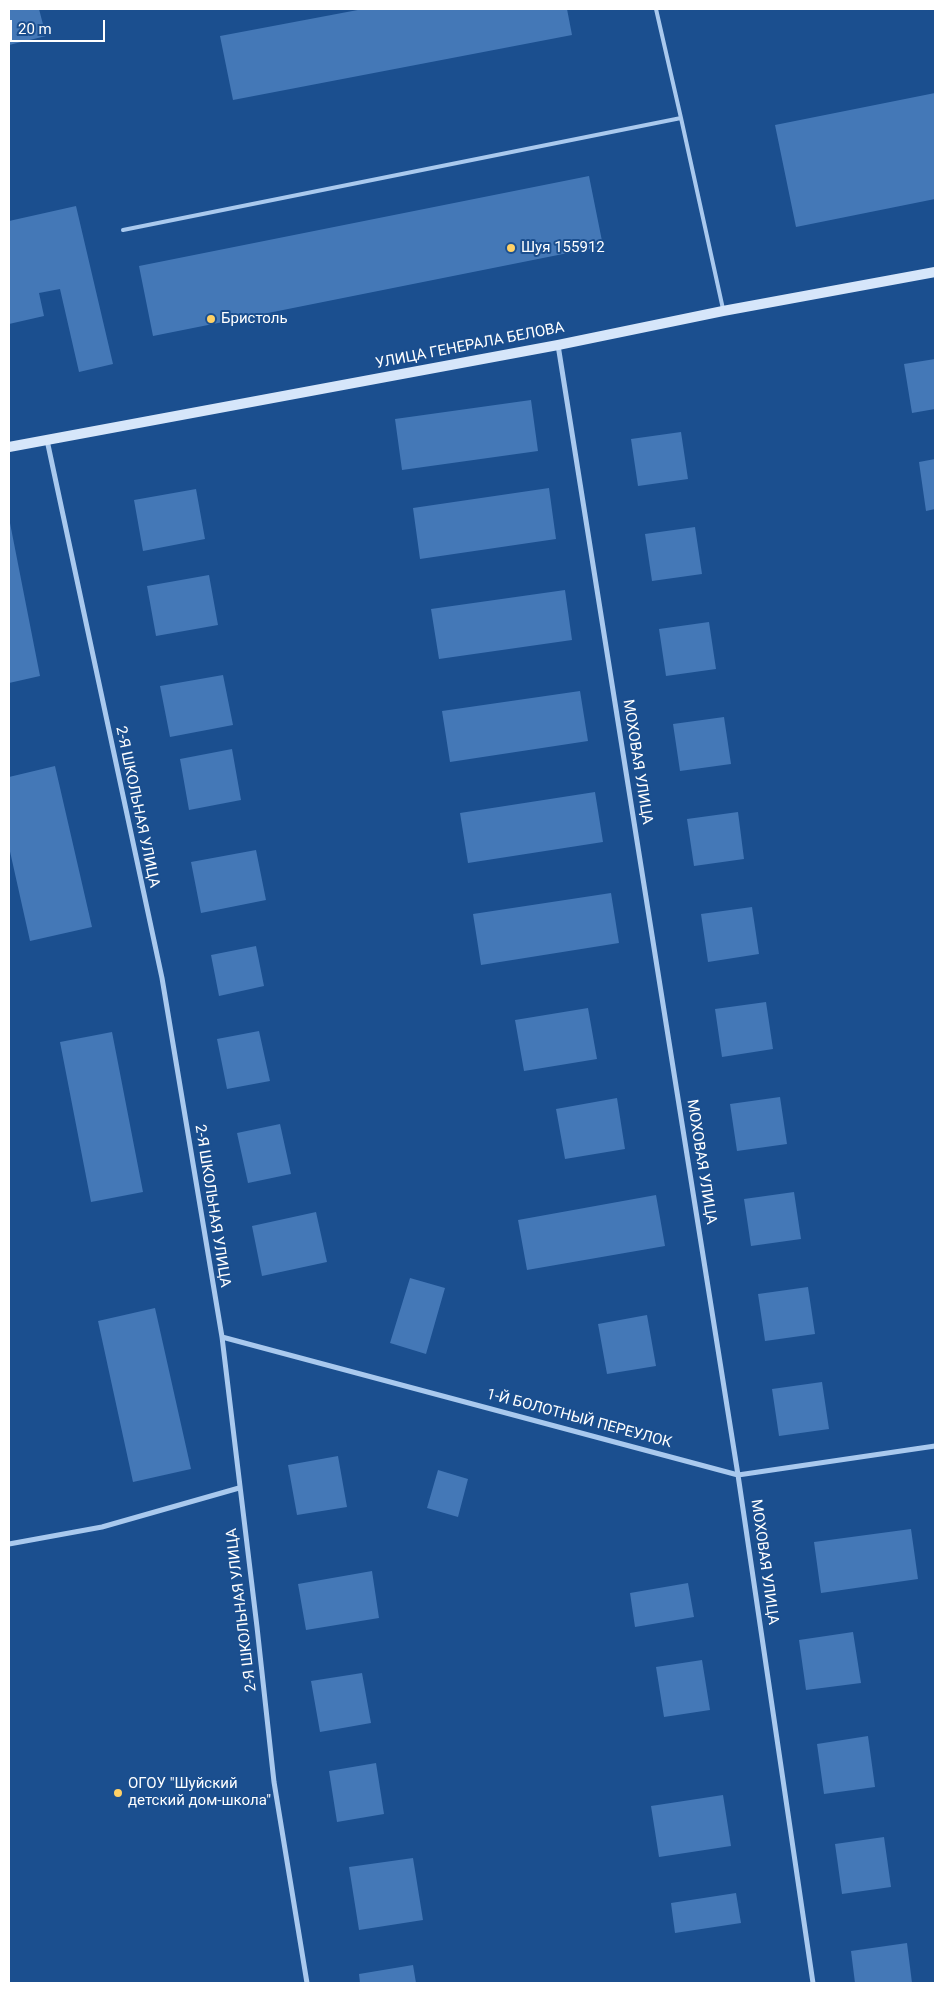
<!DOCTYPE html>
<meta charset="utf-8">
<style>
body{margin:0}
#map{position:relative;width:944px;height:1992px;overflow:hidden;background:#1b4f8f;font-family:Roboto,sans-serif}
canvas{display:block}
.frame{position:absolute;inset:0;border:10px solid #fff;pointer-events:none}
.scale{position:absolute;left:10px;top:20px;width:95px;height:22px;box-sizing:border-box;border:2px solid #fff;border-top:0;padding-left:6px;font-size:15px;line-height:18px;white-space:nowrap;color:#fff;-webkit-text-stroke:4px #1b4f8f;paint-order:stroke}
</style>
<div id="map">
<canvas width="944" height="1992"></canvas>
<div class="frame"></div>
<div class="scale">20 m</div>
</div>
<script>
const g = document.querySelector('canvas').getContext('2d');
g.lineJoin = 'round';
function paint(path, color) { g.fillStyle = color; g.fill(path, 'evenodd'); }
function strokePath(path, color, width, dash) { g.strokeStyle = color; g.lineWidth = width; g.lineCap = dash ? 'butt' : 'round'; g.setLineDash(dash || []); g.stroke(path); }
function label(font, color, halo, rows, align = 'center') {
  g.font = font + ' Roboto,sans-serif'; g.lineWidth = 4; g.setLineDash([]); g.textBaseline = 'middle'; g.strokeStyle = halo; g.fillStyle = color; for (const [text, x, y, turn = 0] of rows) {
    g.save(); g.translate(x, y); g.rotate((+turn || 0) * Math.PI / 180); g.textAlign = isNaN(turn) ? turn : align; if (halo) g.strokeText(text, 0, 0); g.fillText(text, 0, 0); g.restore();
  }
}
const building = new Path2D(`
 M9,9H39L46,36L9,45Z
 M363,9H567L572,35L233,100L220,36Z
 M935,93V199L796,227L775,125Z
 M589,176L603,246L153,336L139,266Z
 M76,206L113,364L79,372L60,289L39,293L44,316L9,324V221Z
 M935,359V409L912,413L904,364Z
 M531,400L538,451L402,470L395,419Z
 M681,432L688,479L638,486L631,439Z
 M935,459V509L926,511L919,462Z
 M549,488L556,539L420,559L413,508Z
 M196,489L205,539L143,551L134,500Z
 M10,523L40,676L9,683V524Z
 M695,527L702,574L652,581L645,534Z
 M209,575L218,625L156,636L147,586Z
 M565,590L572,640L439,659L431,609Z
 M709,622L716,669L666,676L659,629Z
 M223,675L233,725L170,737L160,686Z
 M580,691L588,741L450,762L442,711Z
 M724,717L731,764L680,771L673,724Z
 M232,749L241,800L189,810L180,759Z
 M55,766L92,927L30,941L9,847V777Z
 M595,792L603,842L468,863L460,813Z
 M738,812L744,859L694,866L687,819Z
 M256,850L266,900L201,913L191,862Z
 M611,893L619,943L481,965L473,914Z
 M752,907L759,954L708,962L701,914Z
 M256,946L264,986L219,996L211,955Z
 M766,1002L773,1049L722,1057L715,1009Z
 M588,1008L597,1059L524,1071L515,1020Z
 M259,1031L270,1081L227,1089L217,1039Z
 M112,1032L143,1192L91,1202L60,1042Z
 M780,1097L787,1144L737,1151L730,1104Z
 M617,1098L625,1149L565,1159L556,1109Z
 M280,1124L291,1174L248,1183L237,1133Z
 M794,1192L801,1239L751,1246L744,1199Z
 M656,1195L665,1246L527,1270L518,1220Z
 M316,1212L327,1262L262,1276L252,1226Z
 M410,1278L445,1288L426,1354L390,1343Z
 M808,1287L815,1334L765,1341L758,1294Z
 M155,1308L191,1469L133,1482L98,1321Z
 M647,1315L656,1366L607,1374L598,1324Z
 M822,1382L829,1429L779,1436L772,1389Z
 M338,1456L347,1507L297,1515L288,1465Z
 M438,1470L468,1479L458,1517L427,1508Z
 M911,1529L918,1579L821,1593L814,1542Z
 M372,1571L379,1618L306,1630L298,1584Z
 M688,1583L694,1617L635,1627L630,1593Z
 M853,1632L861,1683L806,1690L799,1640Z
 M702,1660L710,1710L664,1717L656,1667Z
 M362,1673L371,1723L320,1732L311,1681Z
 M868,1736L875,1787L824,1794L817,1744Z
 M376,1763L384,1814L337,1822L329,1771Z
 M723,1795L731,1846L659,1857L651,1806Z
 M884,1837L891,1887L842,1894L835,1844Z
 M413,1858L423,1920L359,1930L349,1867Z
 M736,1893L741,1923L675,1933L671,1903Z
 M907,1943L912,1983H855L851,1951Z
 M413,1965L416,1983H360L359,1974Z`);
const lane = new Path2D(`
 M656,9L681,118
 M123,230L681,118L723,309`);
const street = new Path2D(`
 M558,345L738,1475L813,1983
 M47,440L162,978L222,1337L257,1627L274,1782L307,1983
 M222,1337L738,1475L935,1446
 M9,1544L102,1527L239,1488`);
const secondary = new Path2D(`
 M9,447L558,345L723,311L935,272`);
const markers = [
 [511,248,5,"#ffd166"],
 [211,319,5,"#ffd166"],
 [118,1793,5,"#ffd166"]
];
const poiNames = [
 ["Шуя 155912",521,248],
 ["Бристоль",221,319],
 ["ОГОУ \"Шуйский",128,1784],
 ["детский дом-школа\"",128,1801]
];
const streetNames = [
 ["УЛИЦА ГЕНЕРАЛА БЕЛОВА",470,346,-11],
 ["МОХОВАЯ УЛИЦА",637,762,81],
 ["2-Я ШКОЛЬНАЯ УЛИЦА",137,807,78],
 ["МОХОВАЯ УЛИЦА",701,1162,81],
 ["2-Я ШКОЛЬНАЯ УЛИЦА",212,1206,81],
 ["1-Й БОЛОТНЫЙ ПЕРЕУЛОК",579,1419,15],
 ["МОХОВАЯ УЛИЦА",764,1562,82],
 ["2-Я ШКОЛЬНАЯ УЛИЦА",242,1610,-97]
];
paint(building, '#4478b7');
strokePath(lane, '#a9c9ee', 4);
strokePath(street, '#a9c9ee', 5);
strokePath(secondary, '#d6e6fa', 10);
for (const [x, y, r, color] of markers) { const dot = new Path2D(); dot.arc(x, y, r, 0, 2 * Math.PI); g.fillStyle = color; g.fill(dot); strokePath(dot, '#1b4f8f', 2); }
label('15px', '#fff', '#1b4f8f', poiNames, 'left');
label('15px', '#fff', '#1b4f8f', streetNames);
</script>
